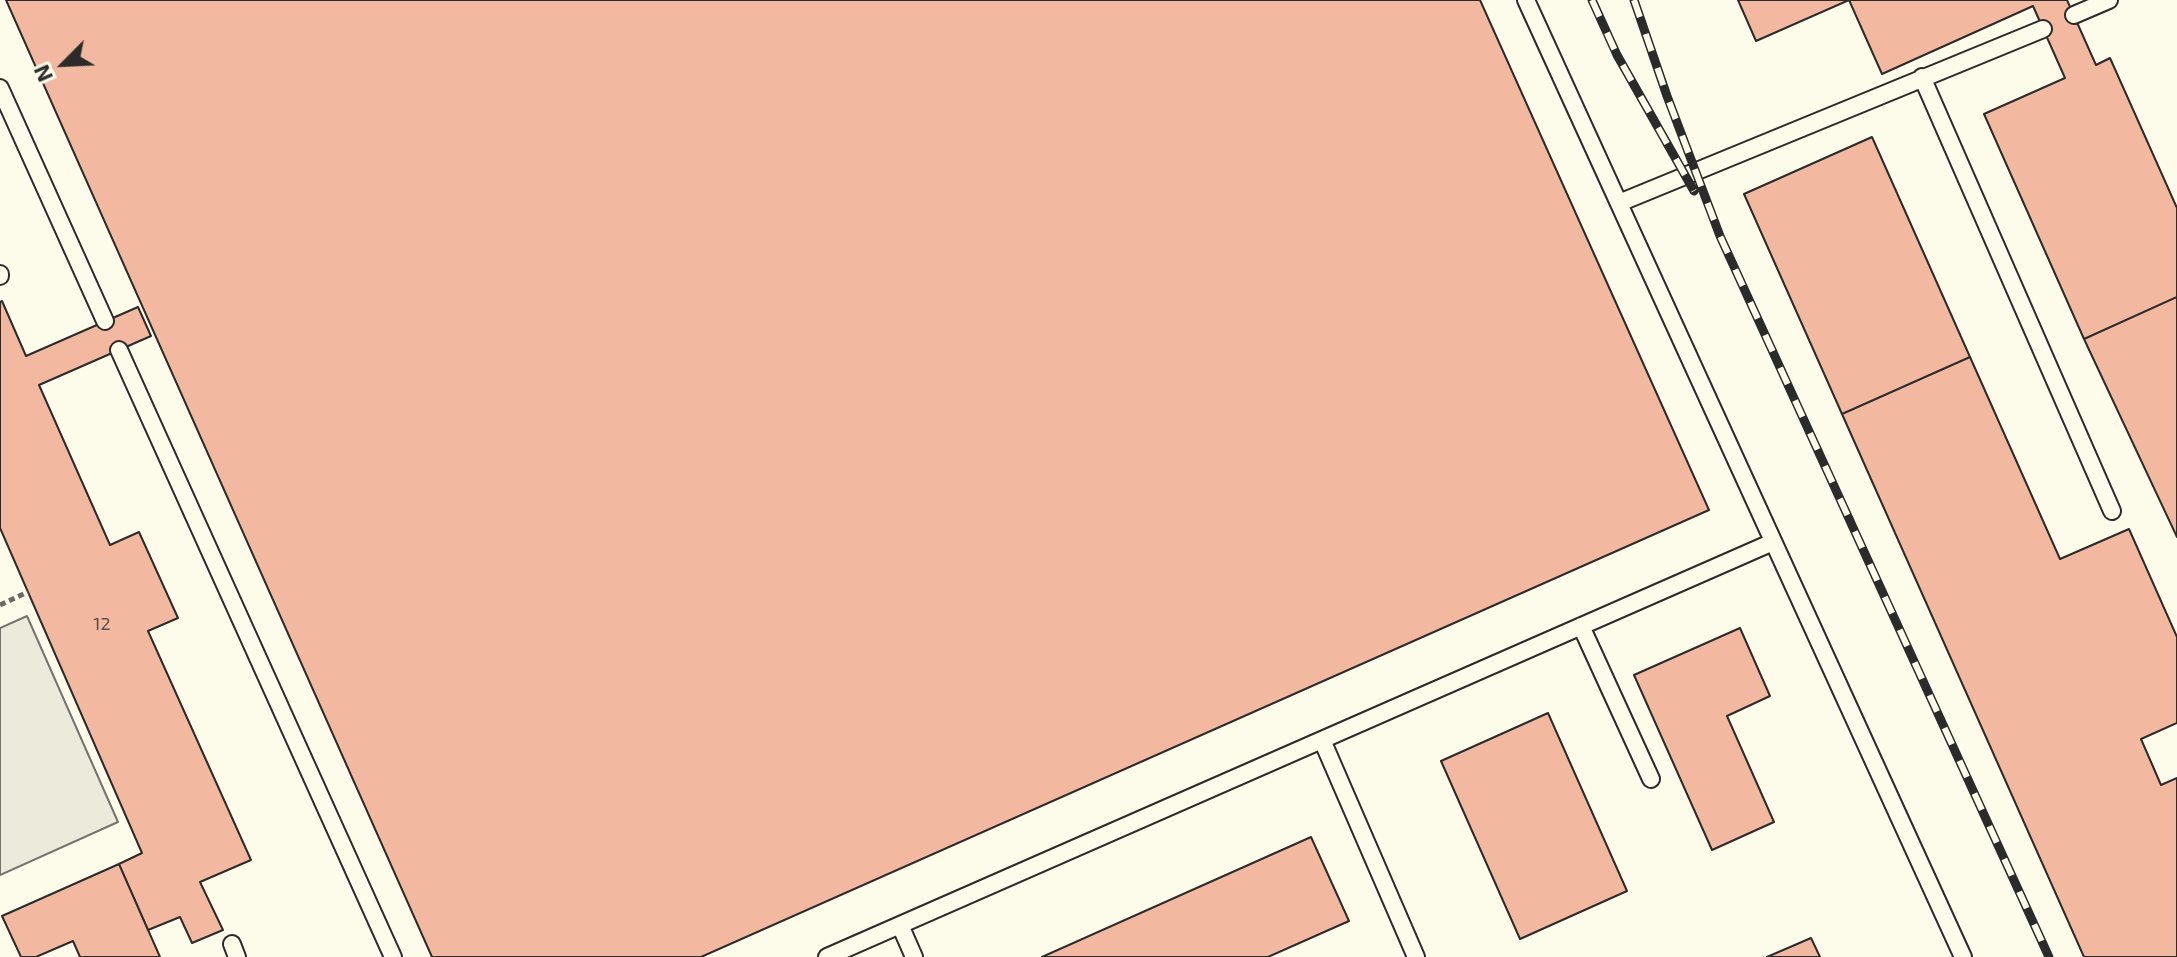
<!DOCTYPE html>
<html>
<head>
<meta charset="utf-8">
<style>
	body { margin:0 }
	#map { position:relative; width:2177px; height:957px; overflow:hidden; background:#fdfbea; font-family:"Exo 2",sans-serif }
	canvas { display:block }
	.north { position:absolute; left:24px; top:24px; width:80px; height:80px; -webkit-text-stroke:6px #fdfbea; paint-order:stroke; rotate:246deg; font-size:22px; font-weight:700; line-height:32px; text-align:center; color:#2b2b2b }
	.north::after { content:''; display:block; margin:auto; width:28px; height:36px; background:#2b2b2b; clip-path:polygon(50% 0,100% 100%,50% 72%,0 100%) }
</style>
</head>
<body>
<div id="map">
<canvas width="2177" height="957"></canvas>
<div class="north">N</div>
</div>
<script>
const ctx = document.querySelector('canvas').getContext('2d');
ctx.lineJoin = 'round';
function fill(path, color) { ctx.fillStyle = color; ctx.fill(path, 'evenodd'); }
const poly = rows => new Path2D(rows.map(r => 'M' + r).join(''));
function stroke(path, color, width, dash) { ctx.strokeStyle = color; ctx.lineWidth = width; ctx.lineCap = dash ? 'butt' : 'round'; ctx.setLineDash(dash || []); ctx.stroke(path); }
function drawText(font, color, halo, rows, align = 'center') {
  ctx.font = font + ' "Exo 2",sans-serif'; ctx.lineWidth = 6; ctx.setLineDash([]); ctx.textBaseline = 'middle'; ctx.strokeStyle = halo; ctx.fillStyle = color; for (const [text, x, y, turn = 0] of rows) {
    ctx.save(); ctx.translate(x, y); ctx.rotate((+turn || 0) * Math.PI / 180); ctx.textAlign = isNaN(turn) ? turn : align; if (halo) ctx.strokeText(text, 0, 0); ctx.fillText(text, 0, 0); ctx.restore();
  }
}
const parking = poly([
	[27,616,118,822,0,875,0,628,27,616]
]);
const building = poly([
	[6,0,1480,0,1709,510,701,957,432,957,6,0],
	[1738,0,1849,0,1756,41,1738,0],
	[1849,0,2067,0,2096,65,2110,58,2177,208,2177,297,2084,339,1984,114,2065,78,2033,6,1882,74,1849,0],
	[1872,137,1970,357,1842,414,1744,194,1872,137],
	[2177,297,2177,537,2084,339,2177,297],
	[2,301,26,356,138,307,151,336,39,385,110,545,139,532,178,618,148,631,251,860,200,882,223,930,192,943,180,917,148,930,119,864,142,853,0,528,0,302,2,301],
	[1970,357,2060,559,2129,529,2177,637,2177,723,2141,739,2161,785,2177,778,2177,957,2084,957,1842,414,1970,357],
	[1740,628,1770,696,1727,716,1774,822,1712,850,1634,675,1740,628],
	[1548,713,1627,891,1520,939,1441,761,1548,713],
	[1311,837,1349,921,1268,957,1042,957,1311,837],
	[119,864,160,957,80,957,73,941,36,957,21,957,2,916,119,864],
	[1811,938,1820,957,1767,957,1811,938]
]);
const path = poly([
	[0,605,28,592]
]);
const service = poly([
	[1526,0,1963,957],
	[2074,15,2109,0],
	[1922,77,2112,511],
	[0,88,105,321],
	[1619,203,2043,29],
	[0,274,0,276],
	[119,350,393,957],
	[1581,626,1651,779],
	[1322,740,1416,957],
	[900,925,914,957],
	[232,944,237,957],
	[827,957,1773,542]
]);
const rail = poly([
	[1592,0,1617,55,1694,191],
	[1634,0,1667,96,1720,236,2049,957]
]);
const numberNames = [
	["12",102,624]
];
fill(parking, '#eceadb');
stroke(parking, '#74746e', 2);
fill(building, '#f2b8a0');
stroke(building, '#2b2b2b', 2);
stroke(service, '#2b2b2b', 20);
stroke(path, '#6a6964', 5, [6, 4]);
stroke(service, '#fdfbea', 16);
stroke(rail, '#2b2b2b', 9);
stroke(rail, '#fdfbea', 6, [18]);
drawText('18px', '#5d4e48', null, numberNames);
</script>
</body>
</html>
